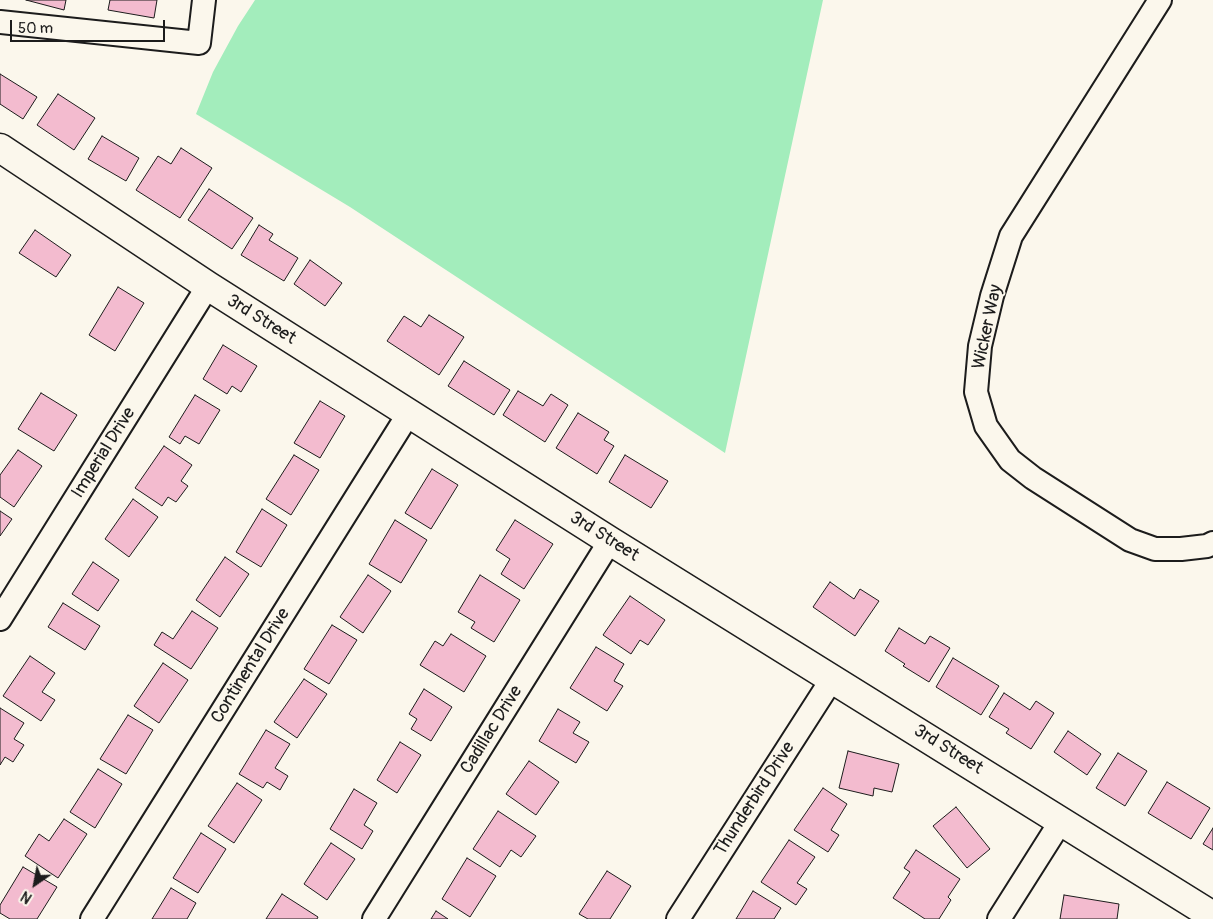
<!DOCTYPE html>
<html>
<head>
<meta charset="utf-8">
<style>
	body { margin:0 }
	#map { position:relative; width:1213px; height:919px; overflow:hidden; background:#fbf7ec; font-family:Pangolin,sans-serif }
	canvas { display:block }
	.north { position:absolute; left:10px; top:859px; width:50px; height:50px; -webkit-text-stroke:4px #fbf7ec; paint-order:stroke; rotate:213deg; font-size:14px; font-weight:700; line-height:20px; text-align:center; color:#1c1c1c }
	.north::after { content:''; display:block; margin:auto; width:18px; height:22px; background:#1c1c1c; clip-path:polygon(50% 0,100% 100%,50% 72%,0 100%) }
	.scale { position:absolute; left:10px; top:20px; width:155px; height:22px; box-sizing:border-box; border:2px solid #1c1c1c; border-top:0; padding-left:6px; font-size:15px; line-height:18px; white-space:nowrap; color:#1c1c1c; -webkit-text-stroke:4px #fbf7ec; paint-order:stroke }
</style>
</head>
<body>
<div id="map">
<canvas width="1213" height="919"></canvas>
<div class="north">N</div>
<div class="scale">50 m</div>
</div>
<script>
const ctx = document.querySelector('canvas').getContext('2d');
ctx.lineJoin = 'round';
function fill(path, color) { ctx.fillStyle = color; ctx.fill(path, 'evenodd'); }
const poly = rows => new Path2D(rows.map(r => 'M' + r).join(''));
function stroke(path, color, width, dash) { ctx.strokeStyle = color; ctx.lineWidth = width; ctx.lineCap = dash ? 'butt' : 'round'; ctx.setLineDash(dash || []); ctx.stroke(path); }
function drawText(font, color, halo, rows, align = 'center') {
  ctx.font = font + ' Pangolin,sans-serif'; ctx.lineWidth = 4; ctx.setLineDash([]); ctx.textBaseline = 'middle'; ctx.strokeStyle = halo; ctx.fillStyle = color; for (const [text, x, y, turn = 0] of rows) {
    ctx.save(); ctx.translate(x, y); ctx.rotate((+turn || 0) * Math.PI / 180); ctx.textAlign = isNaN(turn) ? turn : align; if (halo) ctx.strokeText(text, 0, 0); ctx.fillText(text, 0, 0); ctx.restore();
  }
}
const green = poly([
	[255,0,823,0,725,453,350,207,196,114,213,72,238,26]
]);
const building = poly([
	[26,0,66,0,64,10,26,0],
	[110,0,157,0,154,18,108,10,110,0],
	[0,74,37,97,23,119,0,104,0,74],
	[58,94,95,118,74,150,37,125,58,94],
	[102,136,139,158,126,181,88,159,102,136],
	[181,148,212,168,180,218,136,190,158,156,171,164,181,148],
	[209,189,253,218,232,249,188,220,209,189],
	[259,225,273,234,269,240,298,258,284,281,241,255,259,225],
	[35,230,71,255,56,277,19,253,35,230],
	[310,260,342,283,325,306,294,284,310,260],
	[118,287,144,303,115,351,89,335,118,287],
	[429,315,464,337,439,375,387,341,404,316,421,327,429,315],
	[223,345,257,366,241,392,232,386,227,394,203,379,223,345],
	[464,361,510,390,494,415,448,386,464,361],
	[518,391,543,406,551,394,568,405,545,442,503,415,518,391],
	[41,393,77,415,54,451,18,429,41,393],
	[195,395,220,410,199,444,185,436,180,444,169,437,195,395],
	[320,401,345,416,320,458,294,443,320,401],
	[578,413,609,432,604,440,614,446,597,474,556,448,578,413],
	[164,446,192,465,181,481,188,486,176,502,168,497,162,506,135,488,164,446],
	[18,450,42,466,14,507,0,497,0,475,18,450],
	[294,455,319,470,291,515,266,499,294,455],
	[625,455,668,481,651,508,609,482,625,455],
	[432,469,458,485,431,529,405,513,432,469],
	[133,499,158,517,129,557,105,539,133,499],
	[262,509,287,525,261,567,236,552,262,509],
	[0,511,12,519,0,536,0,511],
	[395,520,427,540,401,583,369,564,395,520],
	[515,520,553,544,524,589,501,574,510,559,496,550,515,520],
	[225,557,249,574,220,617,196,600,225,557],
	[93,562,119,580,98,611,72,594,93,562],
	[368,575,391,591,363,633,340,617,368,575],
	[480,575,520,600,494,642,471,628,475,622,458,612,480,575],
	[830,582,854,599,860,589,879,601,855,636,813,607,830,582],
	[630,596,665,620,648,645,640,640,631,654,603,635,630,596],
	[63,603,100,626,85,650,48,627,63,603],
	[192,611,218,628,191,669,154,645,162,632,173,639,192,611],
	[332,625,357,640,329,684,304,669,332,625],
	[899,628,925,644,930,636,950,648,929,682,903,666,905,664,885,651,899,628],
	[451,634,486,656,464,692,420,665,435,641,443,646,451,634],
	[596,647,624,664,614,681,623,686,607,711,570,688,596,647],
	[30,656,55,673,42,692,55,700,41,721,3,696,30,656],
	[953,658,999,686,981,715,936,687,953,658],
	[163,663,188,680,159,723,134,706,163,663],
	[304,679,327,694,297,738,274,722,304,679],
	[424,689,452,707,431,741,411,729,417,719,409,714,424,689],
	[1004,693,1030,710,1036,701,1054,713,1031,749,1006,733,1009,729,989,717,1004,693],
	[0,708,24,723,14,739,24,745,13,762,5,757,0,765,0,708],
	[558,709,580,722,573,733,589,742,576,763,539,741,558,709],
	[128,715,153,730,126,774,100,759,128,715],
	[266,730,290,744,275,768,288,776,280,790,267,782,263,788,239,774,266,730],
	[1068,731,1101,754,1087,775,1054,752,1068,731],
	[400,742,421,755,397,793,377,780,400,742],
	[848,751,899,764,892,792,874,788,873,796,839,788,848,751],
	[1118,753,1147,771,1125,806,1096,788,1118,753],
	[529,761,559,782,536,815,506,794,529,761],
	[98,769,122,784,95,828,70,812,98,769],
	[1167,782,1210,808,1191,839,1148,813,1167,782],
	[237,783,262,800,234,843,208,826,237,783],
	[823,788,847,804,831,830,839,835,828,852,794,830,823,788],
	[354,789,377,803,364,825,373,831,362,849,330,829,354,789],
	[956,807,990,849,967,868,933,826,956,807],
	[498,811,536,836,521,857,511,850,500,867,473,849,498,811],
	[64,819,87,834,58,878,25,856,39,834,49,841,64,819],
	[1213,828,1213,850,1203,844,1213,828],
	[201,833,226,849,198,893,173,878,201,833],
	[789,840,815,857,797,883,807,889,796,905,761,882,789,840],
	[331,843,355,859,327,900,304,884,331,843],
	[916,850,960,879,948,897,951,900,939,919,925,919,893,898,910,872,904,868,916,850],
	[467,858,496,876,470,917,442,899,467,858],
	[23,867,57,887,37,919,10,919,0,913,0,905,23,867],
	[607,871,631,886,610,919,588,919,579,914,607,871],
	[171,888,196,903,187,919,152,919,171,888],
	[753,891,781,908,774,919,736,919,753,891],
	[282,894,318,917,317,919,266,919,282,894],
	[1064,895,1119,904,1117,919,1060,919,1064,895],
	[436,911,448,919,431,919,436,911]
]);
const minor = poly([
	[1160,0,1011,236,992,296,980,346,976,392,986,426,1010,460,1033,478,1130,540,1155,549,1181,549,1207,546,1213,543],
	[0,22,199,43,204,0],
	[0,619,208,286],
	[92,919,409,413],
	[374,919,610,541],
	[678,919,832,679],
	[999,919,1061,821]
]);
const tertiary = poly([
	[0,148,208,286,610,541,1213,916]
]);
const streetNames = [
	["3rd Street",261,320,32],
	["Wicker Way",988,327,-78],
	["Imperial Drive",104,453,-58],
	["3rd Street",604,537,32],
	["Continental Drive",251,666,-58],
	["Cadillac Drive",492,730,-58],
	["3rd Street",948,750,32],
	["Thunderbird Drive",755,799,-57]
];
fill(green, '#a3edbc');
fill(building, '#f3bbcf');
stroke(building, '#1c1c1c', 1);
stroke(minor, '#1c1c1c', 26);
stroke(tertiary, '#1c1c1c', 31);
stroke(minor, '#fbf7ec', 22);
stroke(tertiary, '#fbf7ec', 28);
drawText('18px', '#1c1c1c', '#fbf7ec', streetNames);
</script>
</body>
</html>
